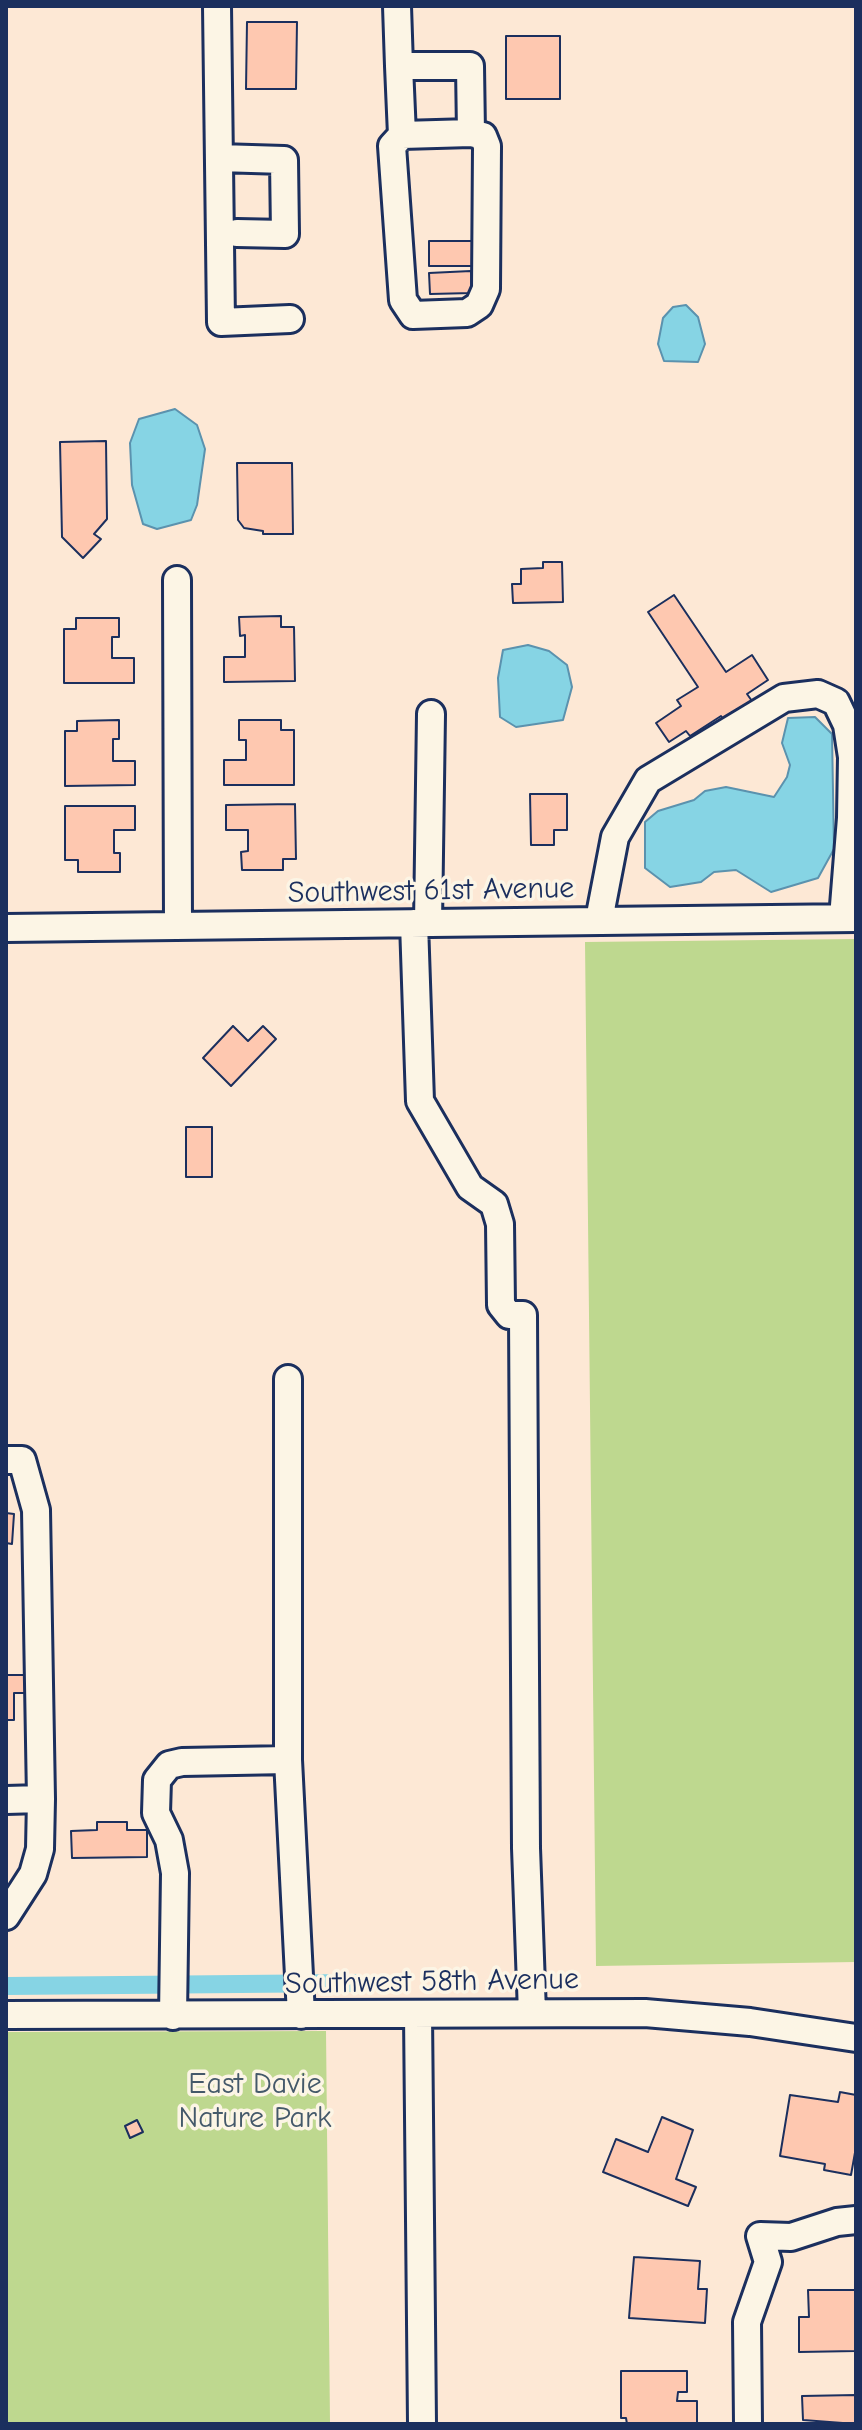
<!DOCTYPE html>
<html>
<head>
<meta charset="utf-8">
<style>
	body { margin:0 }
	#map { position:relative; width:862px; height:2430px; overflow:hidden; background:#fde8d5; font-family:"Comic Neue",sans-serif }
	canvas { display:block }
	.frame { position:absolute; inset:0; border:8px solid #1b2f5e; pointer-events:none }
</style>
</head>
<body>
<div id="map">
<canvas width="862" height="2430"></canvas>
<div class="frame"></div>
</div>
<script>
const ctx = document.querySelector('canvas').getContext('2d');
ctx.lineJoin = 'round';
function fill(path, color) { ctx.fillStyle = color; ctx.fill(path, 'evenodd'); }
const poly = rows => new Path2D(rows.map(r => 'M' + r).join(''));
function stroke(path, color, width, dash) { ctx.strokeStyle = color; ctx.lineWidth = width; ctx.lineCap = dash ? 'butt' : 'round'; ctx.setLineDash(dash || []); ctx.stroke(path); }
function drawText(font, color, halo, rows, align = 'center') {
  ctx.font = font + ' "Comic Neue",sans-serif'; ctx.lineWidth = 7; ctx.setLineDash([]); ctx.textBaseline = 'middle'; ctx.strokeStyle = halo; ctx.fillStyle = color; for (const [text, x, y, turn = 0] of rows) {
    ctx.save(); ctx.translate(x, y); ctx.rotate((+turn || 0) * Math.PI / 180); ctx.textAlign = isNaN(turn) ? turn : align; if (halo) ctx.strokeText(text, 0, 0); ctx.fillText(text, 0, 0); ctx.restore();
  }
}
const green = poly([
	[856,939,856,1962,596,1966,585,942],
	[326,2031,330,2424,6,2424,6,2032]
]);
const water = poly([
	[686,305,698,317,705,344,698,362,664,361,658,344,663,318,673,307,686,305],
	[175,409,197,425,205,449,197,505,191,520,157,529,143,524,132,485,130,443,139,419,175,409],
	[528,645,549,651,567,665,572,687,563,720,516,727,500,717,498,678,503,650,528,645],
	[815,717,832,734,834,849,818,878,771,892,736,870,714,872,701,882,670,887,645,868,645,822,658,811,694,800,705,791,726,787,774,797,787,777,790,765,782,743,788,718,815,717]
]);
const canal = poly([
	[6,1986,356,1983]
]);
const building = poly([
	[247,22,297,22,296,89,246,89,247,22],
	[506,36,560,36,560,99,506,99,506,36],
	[429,241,478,241,478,266,429,266,429,241],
	[471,271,472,293,430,294,429,273,471,271],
	[106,441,107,519,94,534,101,539,83,558,62,537,60,442,106,441],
	[237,463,292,463,293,534,263,534,263,531,244,528,238,520,237,463],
	[543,562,562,562,563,602,513,603,512,584,521,584,521,569,543,568,543,562],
	[674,595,726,672,752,655,768,680,747,694,752,701,724,720,721,716,690,736,686,731,669,742,656,723,681,706,677,700,698,687,648,612,674,595],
	[281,616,281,627,294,627,295,681,224,682,224,657,245,657,245,635,240,636,239,617,281,616],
	[76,618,119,618,119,637,112,637,112,658,134,658,134,683,64,683,64,629,76,629,76,618],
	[119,720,119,739,113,739,113,761,135,761,135,785,65,786,65,731,77,731,77,721,119,720],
	[239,720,281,720,281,730,294,730,294,785,224,785,224,760,246,760,246,740,239,740,239,720],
	[530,794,567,794,567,830,554,830,554,845,531,845,530,794],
	[295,804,296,859,283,859,283,870,242,870,241,852,248,851,248,830,226,830,226,805,295,804],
	[65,806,135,806,135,830,114,830,114,853,120,853,120,872,78,872,78,860,65,860,65,806],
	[233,1026,248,1041,263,1026,276,1039,231,1086,203,1058,233,1026],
	[186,1127,212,1127,212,1177,186,1177,186,1127],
	[6,1513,14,1514,12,1544,6,1543,6,1513],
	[6,1675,34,1675,34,1693,14,1693,14,1720,6,1720,6,1675],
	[97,1822,127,1822,127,1830,147,1830,147,1857,72,1858,71,1831,97,1830,97,1822],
	[840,2092,856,2095,856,2147,851,2175,824,2170,825,2164,780,2156,790,2095,838,2102,840,2092],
	[662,2117,693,2130,676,2179,696,2187,688,2206,603,2172,616,2139,648,2152,662,2117],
	[137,2120,143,2132,130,2138,125,2126,137,2120],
	[634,2257,700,2261,698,2289,707,2289,705,2323,629,2318,634,2257],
	[808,2290,856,2290,856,2351,799,2352,799,2317,809,2317,808,2290],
	[621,2371,687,2371,687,2392,678,2392,677,2401,697,2401,697,2424,627,2424,626,2418,621,2418,621,2371],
	[856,2395,856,2424,803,2420,802,2396,856,2395]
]);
const minor = poly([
	[217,6,221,322,290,319],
	[397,6,399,66,402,135,471,133,470,66,399,66],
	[402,135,392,146,403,300,413,315,467,313,479,305,486,289,487,146,483,136,471,133],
	[219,158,284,160,285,234,237,233],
	[177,580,178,926],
	[599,920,615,837,648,780,784,698,818,694,836,702,847,725,852,757,851,818,843,918],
	[414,923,420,1101,470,1187,494,1204,500,1224,501,1305,509,1315,523,1315,526,1848,532,2013],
	[428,923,431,714],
	[6,928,856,918],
	[288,1379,288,1760,301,2015],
	[6,1460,22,1460,36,1510,41,1799],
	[6,1800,41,1799,40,1849,33,1874,6,1916],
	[418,2014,422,2424],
	[6,2015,645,2013,750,2022,856,2038],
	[173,2016,175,1873,169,1840,156,1813,157,1780,169,1765,182,1762,288,1760],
	[748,2424,747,2322,768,2262,760,2236,791,2237,837,2222,856,2220]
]);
const streetNames = [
	["Southwest 61st Avenue",431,891,-1],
	["Southwest 58th Avenue",432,1982,-1]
];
const parkNames = [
	["East Davie",255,2085],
	["Nature Park",255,2119]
];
fill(green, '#bed88f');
fill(water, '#86d4e4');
stroke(water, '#5b92ae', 2);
stroke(canal, '#86d4e4', 18);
fill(building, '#fec8b0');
stroke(building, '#1b2f5e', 2);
stroke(minor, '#1b2f5e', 32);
stroke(minor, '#fcf5e5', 26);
drawText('30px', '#1b2f5e', '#fcf5e5', streetNames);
drawText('30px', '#44596a', '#fcf5e5', parkNames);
</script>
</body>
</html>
